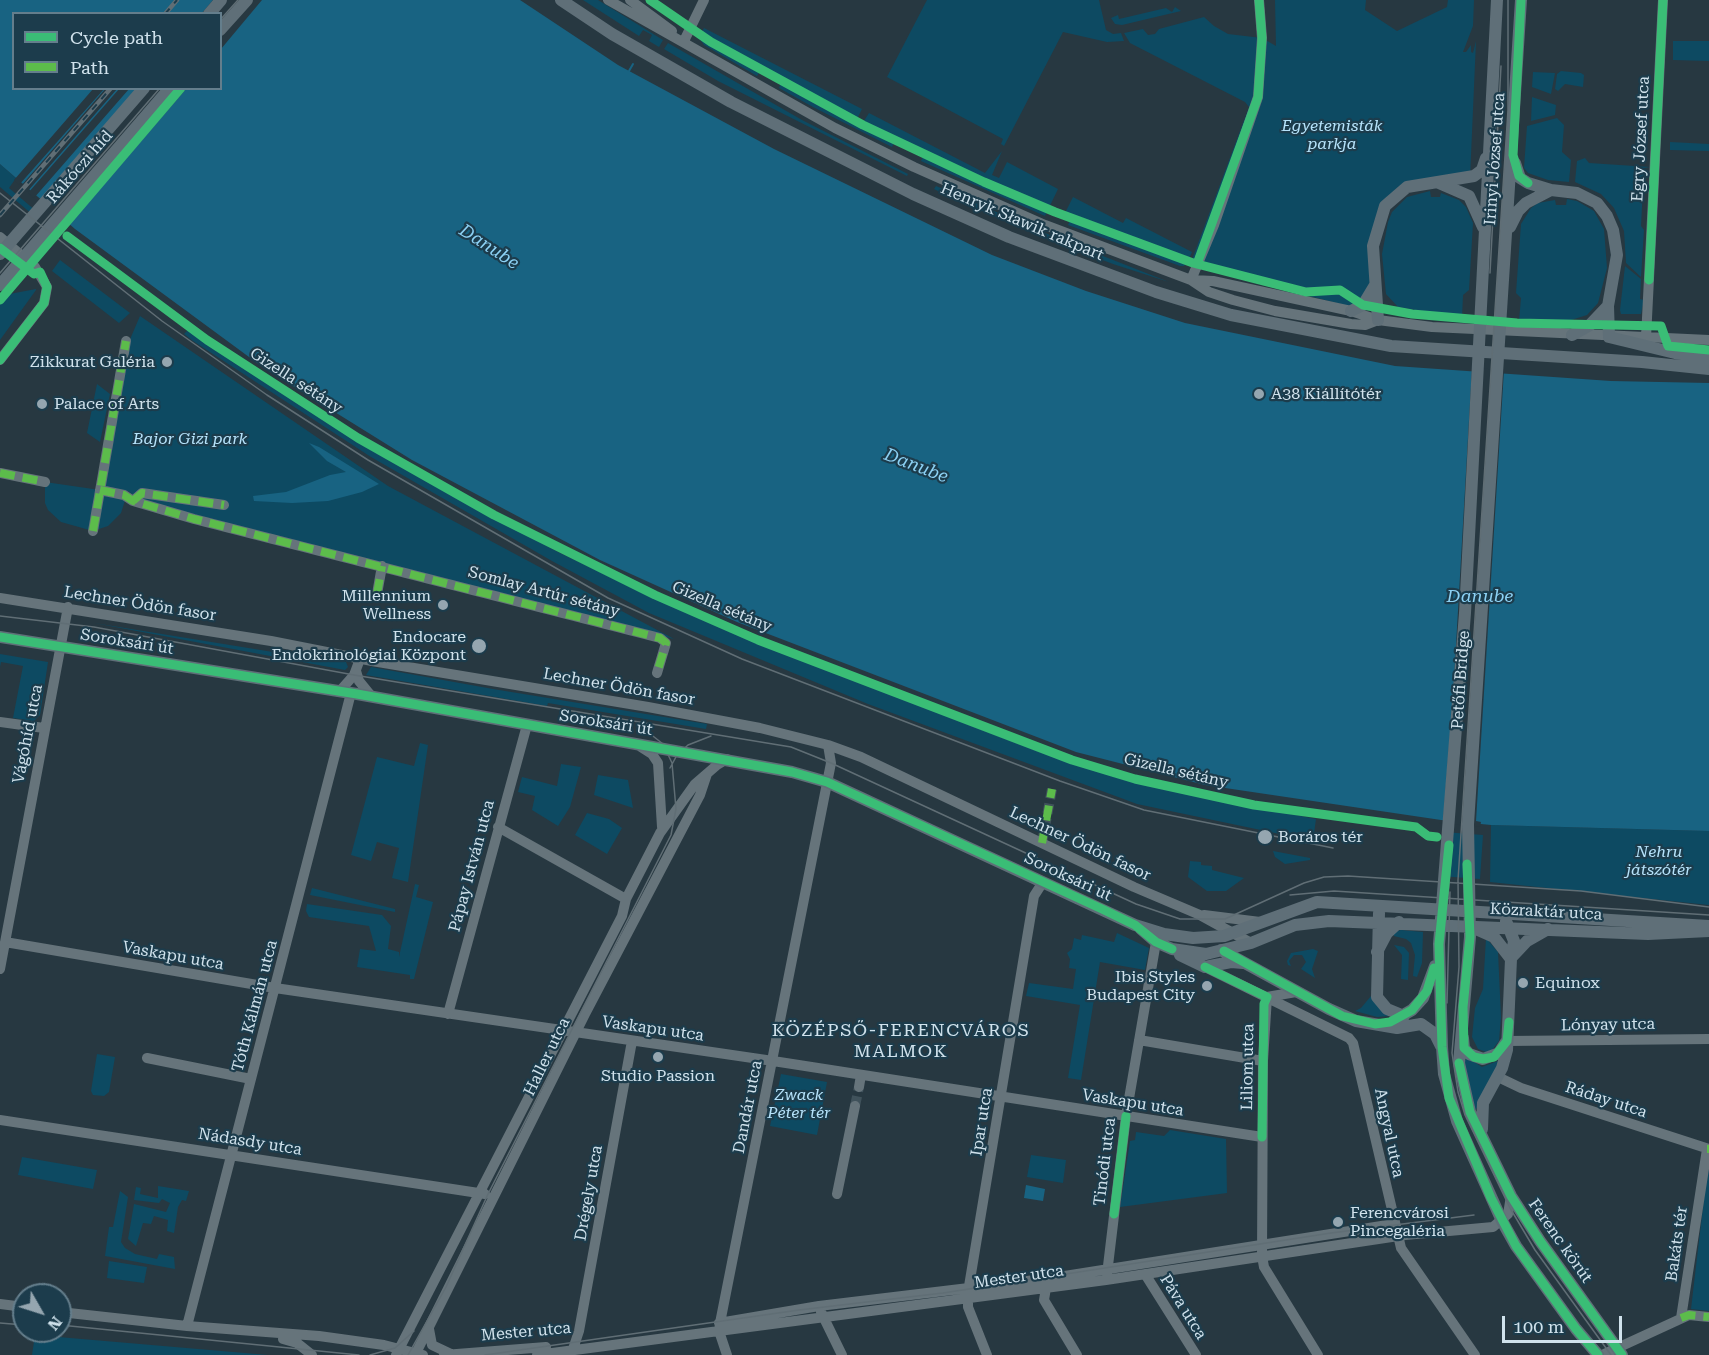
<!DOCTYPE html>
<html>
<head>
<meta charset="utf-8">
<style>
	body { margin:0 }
	#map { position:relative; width:1709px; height:1355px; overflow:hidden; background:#273841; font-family:"Roboto Serif",serif }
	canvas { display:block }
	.legend { position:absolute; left:12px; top:12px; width:210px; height:78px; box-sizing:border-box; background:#1c3c4c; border:2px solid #647e8c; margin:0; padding:8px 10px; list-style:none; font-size:18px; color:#d0e2ec }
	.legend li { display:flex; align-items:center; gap:12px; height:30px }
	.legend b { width:30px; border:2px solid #647e8c }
	.north { position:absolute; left:12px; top:1283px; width:60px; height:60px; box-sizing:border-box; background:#1c3c4c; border:2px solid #647e8c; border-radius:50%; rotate:129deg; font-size:16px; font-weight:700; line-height:24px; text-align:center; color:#d0e2ec }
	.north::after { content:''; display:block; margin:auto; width:21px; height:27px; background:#95a6b0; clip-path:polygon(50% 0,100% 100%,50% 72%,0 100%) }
	.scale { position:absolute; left:1502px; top:1316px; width:120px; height:27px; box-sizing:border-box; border:3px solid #d0e2ec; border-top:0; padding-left:8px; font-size:18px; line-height:21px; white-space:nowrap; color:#d0e2ec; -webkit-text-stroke:4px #1c3c4c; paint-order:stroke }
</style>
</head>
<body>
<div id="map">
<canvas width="1709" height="1355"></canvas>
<ul class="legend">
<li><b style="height:8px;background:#3abd76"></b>Cycle path</li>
<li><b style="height:8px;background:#5cbc4b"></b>Path</li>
</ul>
<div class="north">N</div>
<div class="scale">100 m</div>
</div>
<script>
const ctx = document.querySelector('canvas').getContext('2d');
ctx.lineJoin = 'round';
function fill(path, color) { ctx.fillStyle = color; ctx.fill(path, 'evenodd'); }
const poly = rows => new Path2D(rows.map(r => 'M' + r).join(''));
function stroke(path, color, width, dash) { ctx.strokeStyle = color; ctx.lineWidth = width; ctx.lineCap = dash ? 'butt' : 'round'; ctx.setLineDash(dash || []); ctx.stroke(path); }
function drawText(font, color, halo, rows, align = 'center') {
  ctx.font = font + ' "Roboto Serif",serif'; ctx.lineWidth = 4.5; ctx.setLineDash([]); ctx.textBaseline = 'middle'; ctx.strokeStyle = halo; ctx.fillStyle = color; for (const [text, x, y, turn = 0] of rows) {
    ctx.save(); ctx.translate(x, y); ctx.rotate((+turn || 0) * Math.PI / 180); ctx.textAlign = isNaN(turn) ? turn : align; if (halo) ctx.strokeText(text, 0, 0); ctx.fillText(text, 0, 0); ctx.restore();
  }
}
const green = poly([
	[583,0,598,0,663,40,659,47,649,41,652,35,643,30,639,36],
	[927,0,1099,0,1106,30,1113,34,1121,33,1124,41,1107,42,1063,32,1004,146,1001,144,1003,139,887,77],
	[1275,0,1366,0,1365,10,1397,31,1447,7,1448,0,1474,0,1473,26,1463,52,1466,52,1471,45,1471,52,1473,53,1476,41,1470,178,1415,185,1381,214,1375,284,1354,305,1344,305,1190,265,1249,107,1245,102,1130,43,1124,33,1143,29,1148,35,1155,34,1159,29,1204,17,1214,26,1228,34,1262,38,1276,46],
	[1175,7,1181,11,1122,25,1115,24,1111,18,1118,15,1119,19,1166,8,1172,12],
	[704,28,862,109,856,121,862,124,869,113,985,173,1002,151,992,175,999,178,1007,162,1058,189,1045,216,921,161,924,154,936,160,938,157,903,140,896,139,892,147,813,107,779,88,782,81,761,70,757,76,704,45,696,34,700,35],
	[1673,41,1709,41,1709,61,1673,60],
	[668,43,802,120,908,174,907,176,718,81,664,49],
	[1561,71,1581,73,1584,75,1583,87,1565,84,1558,91,1555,89,1557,74],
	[1533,72,1555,73,1551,94,1532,87],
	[1532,97,1556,105,1555,115,1531,121],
	[1557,118,1564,125,1562,152,1571,160,1569,182,1548,180,1528,173,1524,168,1527,126],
	[1670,142,1709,144,1709,151,1670,150],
	[1585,158,1589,163,1650,167,1644,168,1641,226,1644,230,1641,277,1626,263,1624,231,1614,208,1601,194,1575,182,1577,161],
	[0,164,16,178,9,188,36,211,33,215,0,187],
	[936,186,1052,236,1169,282,1113,264,1038,235,946,195,934,189],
	[1430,191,1431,197,1440,197,1441,193,1459,200,1466,207,1473,223,1469,290,1463,295,1462,318,1398,307,1386,294,1382,254,1388,222,1392,212,1407,197],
	[1073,197,1123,223,1126,218,1192,252,1189,259,1184,266,1180,266,1068,225,1072,216,1065,213],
	[1567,199,1577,201,1594,211,1604,229,1607,268,1598,303,1587,315,1568,321,1519,321,1521,298,1516,293,1521,224,1531,208,1538,203,1555,200,1556,205,1566,205],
	[60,260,130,313,119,323,52,271],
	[1625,266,1641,279,1640,299,1644,300,1641,314,1621,314,1620,310],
	[36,289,36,290,0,340,0,304,4,295],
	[140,316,388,486,674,639,142,502,128,491,121,513,108,526,93,531,61,522,48,510,45,503,45,482,100,490,128,344],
	[188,330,330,424,415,474,558,552,657,599,788,655,1040,752,1142,784,1316,819,1313,841,1137,804,868,704,649,613,552,561,371,457,193,341,184,334],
	[97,384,110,394,100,442,87,433],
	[94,623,310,658,311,655,346,662,348,667,345,670],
	[0,654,48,662,40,715,34,721,13,718,23,666,1,662,0,667],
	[371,667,493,689,707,724,706,729,548,703,547,706,366,675],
	[420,743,428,745,408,882,392,878,399,848,377,842,371,861,351,855,377,757,414,766],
	[561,764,581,767,570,807,558,826,532,810,535,796,518,792,522,777,557,786],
	[598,775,628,780,633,808,594,795],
	[587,813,609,819,622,828,607,854,575,835],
	[1491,825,1709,831,1709,905,1490,882],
	[1444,832,1483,835,1480,879,1440,876],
	[1273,851,1310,858,1310,860,1285,864,1275,857],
	[1190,861,1201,862,1201,865,1212,866,1212,870,1244,878,1226,891,1207,891,1188,877],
	[415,884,419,885,416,897,433,902,414,979,410,979,410,975,357,967,360,949,376,951,369,926,309,917,306,911,307,904,382,915,391,926,388,949,399,952,399,957],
	[312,888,395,909,395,912,310,895],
	[1401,930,1423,932,1422,963,1417,977,1413,976,1415,955,1411,943,1406,939,1394,936,1394,932],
	[1117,933,1149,948,1145,970,1100,962,1081,1080,1068,1078,1080,1005,1026,996,1029,983,1073,989,1076,969,1069,968,1070,959,1067,953,1072,949,1074,938,1081,940,1082,935,1114,942],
	[1486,938,1498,952,1501,1017,1499,1041,1492,1050,1486,1052,1478,1049,1472,1037,1475,1008,1483,989],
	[1394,945,1404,947,1409,953,1408,980,1401,979,1402,955],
	[1313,949,1318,951,1312,969,1315,978,1301,969,1306,962,1302,955,1294,955,1289,961,1291,966,1288,965,1287,961,1291,953],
	[1371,996,1373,996,1389,1016,1377,1017,1355,1011,1361,1008],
	[97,1054,115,1057,109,1092,104,1096,93,1095,91,1091],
	[1468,1058,1482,1067,1503,1059,1475,1111,1462,1062],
	[781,1074,827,1082,817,1135,770,1126],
	[1170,1130,1226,1139,1227,1193,1120,1207,1130,1141,1135,1140,1136,1132,1164,1136],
	[1031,1155,1066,1160,1063,1183,1027,1177],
	[1709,1156,1709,1311,1691,1309],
	[22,1157,97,1170,93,1189,18,1175],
	[158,1186,189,1191,186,1201,182,1200,178,1207,174,1233,167,1231,168,1220,154,1216,151,1224,143,1223,136,1246,128,1239,134,1204,166,1212,170,1203,162,1199,159,1203,134,1200,136,1187,141,1188,140,1194,158,1198],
	[120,1191,128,1197,121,1242,125,1248,135,1254,157,1259,159,1254,174,1257,175,1269,105,1256,109,1227,113,1227],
	[109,1261,147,1267,144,1283,107,1278],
	[35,1335,268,1355,32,1355]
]);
const water = poly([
	[0,0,520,0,618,65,774,149,992,255,1086,291,1185,323,1395,366,1611,381,1709,383,1709,831,1491,825,1441,820,1205,785,1076,752,737,622,600,560,412,460,264,368,75,229,0,164],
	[14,14,220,14,220,88,14,88],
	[309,443,319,447,379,484,362,492,328,501,292,503,254,501,253,496,286,492,330,475,346,472,327,461],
	[1026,1185,1045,1189,1043,1201,1024,1198]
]);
const pier = poly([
	[213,0,262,0,221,49,220,14,202,13],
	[106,88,117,89,27,192,21,186],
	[93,89,104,89,19,185,14,180],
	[119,89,129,89,34,198,28,193],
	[137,89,186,89,67,227,39,202],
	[1472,368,1504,370,1476,821,1481,822,1480,827,1439,823,1443,822,1453,697]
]);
const stream = poly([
	[629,71,633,64]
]);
const minorTunnel = poly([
	[1042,843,1052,789],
	[855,1106,859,1087]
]);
const minor = poly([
	[608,0,835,128,914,167,1045,225,1191,280,1209,292,1233,300,1275,311,1351,324,1365,325,1378,320],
	[630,0,672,31],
	[684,41,704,0],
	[0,237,35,267,47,287,44,303,0,360],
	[1191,280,1214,225,1258,97,1262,38,1259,0],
	[1193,280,1213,281,1351,311,1378,320,1432,327,1709,340],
	[1646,338,1663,0],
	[0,473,45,482],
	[100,490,124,495,133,501,194,519,660,638,666,643,657,673],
	[133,501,142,493,224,505],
	[93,531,126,341],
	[377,594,382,566],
	[0,598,271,641,372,661,648,707,760,728,828,745,861,757,1134,887,1200,915,1251,943],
	[356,671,359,681,372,697],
	[339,692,354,675,360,659],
	[0,722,44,728],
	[641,747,652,754,658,763,662,827],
	[498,827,626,899],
	[1204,915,1260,922],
	[5,942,275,988,773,1061,1262,1137],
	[1205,967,1349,1038,1353,1043,1401,1248,1475,1355],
	[0,969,68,607],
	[1267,997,1263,1061,1262,1256,1264,1267,1318,1355],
	[1267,997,1296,992],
	[448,1014,527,725],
	[1139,1040,1263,1061],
	[1507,1041,1709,1039],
	[147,1058,251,1079],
	[1498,1077,1521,1088,1709,1149],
	[859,1087,861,1075],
	[0,1120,485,1194],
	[837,1194,855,1106],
	[1107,1274,1126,1116,1156,942],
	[1145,1274,1196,1355],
	[1046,1288,1044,1300,1077,1355],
	[0,1304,24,1307],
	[60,1312,187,1326,319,1336,384,1345,423,1355],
	[821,1312,842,1355],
	[1681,1318,1707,1149],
	[719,1323,819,1306,1052,1278,1394,1224],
	[187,1326,351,693],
	[429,1329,432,1345,451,1354],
	[283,1339,297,1343,312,1355],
	[396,1355,622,916,626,899,660,833,695,784,717,765,727,759],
	[415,1355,585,1014,700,795,707,774],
	[444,1355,546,1347],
	[537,1355,1106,1280,1405,1235,1493,1227,1508,1214,1511,1196],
	[571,1355,579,1331,632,1041],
	[727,1355,719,1331,720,1323,831,763,828,745],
	[987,1355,968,1307,968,1292,1034,896,1043,882],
	[1602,1355,1689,1315,1709,1317]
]);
const major = poly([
	[561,0,612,34,731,102,913,194,1009,237,1156,292,1231,315,1391,346,1642,362,1709,369],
	[1497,0,1465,613,1439,944,1442,1047,1444,1074,1457,1121,1502,1221,1516,1246,1576,1329,1598,1355],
	[1521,0,1468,824,1470,937,1459,1063,1470,1112,1511,1196,1540,1241,1622,1355],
	[209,14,221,0],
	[220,30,247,0],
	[1515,163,1520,178,1528,183,1551,190,1577,193,1597,203,1607,216,1613,230,1617,255,1608,306,1609,337,1675,353,1709,358],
	[1439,183,1469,196,1483,227],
	[1510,227,1518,211,1526,203,1551,190],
	[0,254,144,88],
	[0,285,170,88],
	[1351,311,1363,305,1375,285],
	[1378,320,1373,246,1385,206,1407,187,1474,176,1482,170,1486,158],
	[1572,335,1590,325,1608,306],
	[0,637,357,694,792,772,827,782,1135,925,1164,934,1193,938,1224,936,1317,902,1709,926],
	[1379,913,1377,997,1387,1009,1404,1016],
	[1141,929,1156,942,1172,949,1206,954,1251,943,1295,925,1329,921,1648,934,1709,931],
	[1476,929,1494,937,1511,959],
	[1221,950,1329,1009,1356,1021,1397,1028,1421,1024,1435,1034,1441,1046],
	[1377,952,1387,933,1399,922],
	[1180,955,1205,967,1231,962,1243,963],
	[1511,958,1527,941,1548,929],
	[1398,1018,1412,1010,1423,998,1435,966],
	[1463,1038,1464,1048,1469,1054,1483,1059,1499,1053,1506,1042],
	[1482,1129,1483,1103,1502,1068,1507,1050,1511,959,1514,941,1506,921]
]);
const tram = poly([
	[1508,0,1508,110,1458,880,1459,967,1452,1053,1458,1092,1465,1115,1510,1208,1535,1250,1611,1355],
	[220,20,238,0],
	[0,193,162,321,267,395,368,460,608,598,742,659,1060,781,1144,810,1333,848],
	[0,273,160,88],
	[1490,273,1501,66],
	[0,616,94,627,354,675,791,747,831,763,1136,904,1180,919,1225,919,1304,883,1324,877,1348,876,1581,891,1709,907],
	[670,768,677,755,688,745,711,736],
	[1290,895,1334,891,1709,915],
	[1447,1003,1450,892],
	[0,1323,24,1325],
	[60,1325,359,1355],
	[370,1355,395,1348,414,1331],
	[408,1355,446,1287,488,1194,671,835,676,809,672,763,663,744,639,725],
	[485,1355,799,1310,943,1293,1331,1233,1474,1215]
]);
const rail = poly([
	[165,14,177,0],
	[0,215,111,88]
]);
const quiet = poly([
	[0,473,45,482],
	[100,490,124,495,133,501,194,519,660,638,666,643,657,673],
	[133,501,142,493,224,505],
	[93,531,126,341],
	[377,594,382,566],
	[1042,843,1052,789],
	[1707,1149,1709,1149],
	[1681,1318,1689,1315,1709,1317]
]);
const cycleway = poly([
	[650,0,711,42,863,125,984,182,1055,212,1193,263,1306,292,1340,290,1363,305,1412,314,1517,323,1661,326,1668,346,1709,350],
	[1521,0,1513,155,1519,176,1528,183],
	[67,236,207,340,358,438,494,515,655,595,758,640,1072,760,1135,779,1254,805,1416,827,1428,836,1437,837],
	[0,248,34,274,40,272,47,287,44,303,0,360],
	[1197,264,1258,97,1262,38,1259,0],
	[1649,280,1663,0],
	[0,300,181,88],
	[0,637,357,694,792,772,827,782,1102,909,1135,925,1156,942,1172,949],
	[1449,845,1439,944,1442,1047,1449,1098,1491,1198,1516,1246,1576,1329,1598,1355],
	[1467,864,1470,937,1463,1007,1464,1048,1474,1057,1483,1059,1494,1057,1507,1041,1509,1022],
	[1224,951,1342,1016,1375,1024,1390,1022,1412,1010,1427,991,1434,968],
	[1205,967,1267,997,1264,1004,1262,1137],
	[1459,1063,1470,1112,1511,1196,1540,1241,1622,1355],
	[1114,1214,1126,1116]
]);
const markers = [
	[167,362,6,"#95a6b0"],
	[1259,394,6,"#95a6b0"],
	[42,404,6,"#95a6b0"],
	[443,605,6,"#95a6b0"],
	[479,646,8,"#95a6b0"],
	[1265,837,8,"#95a6b0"],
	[1523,983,6,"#95a6b0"],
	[1207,986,6,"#95a6b0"],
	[658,1057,6,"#95a6b0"],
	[1338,1222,6,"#95a6b0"]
];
const parkNames = [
	["Egyetemisták",1332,126],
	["parkja",1332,144],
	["Bajor Gizi park",190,439],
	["Nehru",1659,852],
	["játszótér",1659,870],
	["Zwack",799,1095],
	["Péter tér",799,1113]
];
const streetNames = [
	["Egry József utca",1641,139,-87],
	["Irinyi József utca",1495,159,-86],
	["Rákóczi híd",80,167,-49],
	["Henryk Sławik rakpart",1022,222,23],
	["Gizella sétány",296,381,33],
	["Somlay Artúr sétány",544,592,15],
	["Lechner Ödön fasor",140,604,9],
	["Gizella sétány",722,607,23],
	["Soroksári út",127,642,9],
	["Petőfi Bridge",1461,680,-86],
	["Lechner Ödön fasor",619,687,10],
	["Soroksári út",606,723,9],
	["Vágóhíd utca",28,734,-79],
	["Gizella sétány",1176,771,13],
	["Lechner Ödön fasor",1080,844,25],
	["Pápay István utca",472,866,-75],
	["Soroksári út",1068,877,25],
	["Közraktár utca",1546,912,3],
	["Vaskapu utca",173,956,10],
	["Tóth Kálmán utca",255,1006,-75],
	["Lónyay utca",1608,1025,-1],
	["Vaskapu utca",653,1029,8],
	["Haller utca",547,1057,-64],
	["Liliom utca",1248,1067,-89],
	["Ráday utca",1606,1100,18],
	["Vaskapu utca",1133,1103,9],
	["Dandár utca",748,1107,-79],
	["Ipar utca",982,1122,-81],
	["Angyal utca",1389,1133,78],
	["Nádasdy utca",250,1142,9],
	["Tinódi utca",1105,1162,-83],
	["Drégely utca",589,1193,-80],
	["Ferenc körút",1560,1241,55],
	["Bakáts tér",1677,1244,-82],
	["Mester utca",1019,1277,-8],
	["Páva utca",1183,1307,58],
	["Mester utca",526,1332,-5]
];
const poiNames = [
	["Zikkurat Galéria",155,362,"right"],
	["A38 Kiállítótér",1271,394],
	["Palace of Arts",54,404],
	["Millennium",431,596,"right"],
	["Wellness",431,614,"right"],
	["Endocare",466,637,"right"],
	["Endokrinológiai Központ",466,655,"right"],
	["Boráros tér",1278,837],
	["Ibis Styles",1195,977,"right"],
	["Budapest City",1195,995,"right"],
	["Equinox",1535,983],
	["Studio Passion",658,1076,"center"],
	["Ferencvárosi",1350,1213],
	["Pincegaléria",1350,1231]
];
const waterNames = [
	["Danube",489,247,33],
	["Danube",916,466,21],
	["Danube",1480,597]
];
const neighbourhoodNames = [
	["KÖZÉPSŐ-FERENCVÁROS",901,1031],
	["MALMOK",901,1052]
];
fill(green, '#0d4a62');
fill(water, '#186382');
fill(pier, '#273841');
stroke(stream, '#186382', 2);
stroke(minorTunnel, '#40525b', 10, [10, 5]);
stroke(minor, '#66747b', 10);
stroke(major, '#5f6f78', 12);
stroke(tram, '#606e75', 1.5);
stroke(rail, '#606e75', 4.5);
stroke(rail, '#1c3c4c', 2, [7]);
stroke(quiet, '#5cbc4b', 8, [15, 8]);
stroke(cycleway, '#3abd76', 9);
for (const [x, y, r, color] of markers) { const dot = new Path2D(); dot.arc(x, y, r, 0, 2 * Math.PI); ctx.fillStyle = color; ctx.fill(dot); stroke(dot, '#1c3c4c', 2); }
drawText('italic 16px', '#b6e3fb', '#1c3c4c', parkNames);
drawText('16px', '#d0e2ec', '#1c3c4c', streetNames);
drawText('16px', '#d0e2ec', '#1c3c4c', poiNames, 'left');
drawText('italic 18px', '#8cd1f4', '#1c3c4c', waterNames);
ctx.letterSpacing = '1.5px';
drawText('18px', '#d0e2ec', '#1c3c4c', neighbourhoodNames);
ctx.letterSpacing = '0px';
</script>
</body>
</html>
